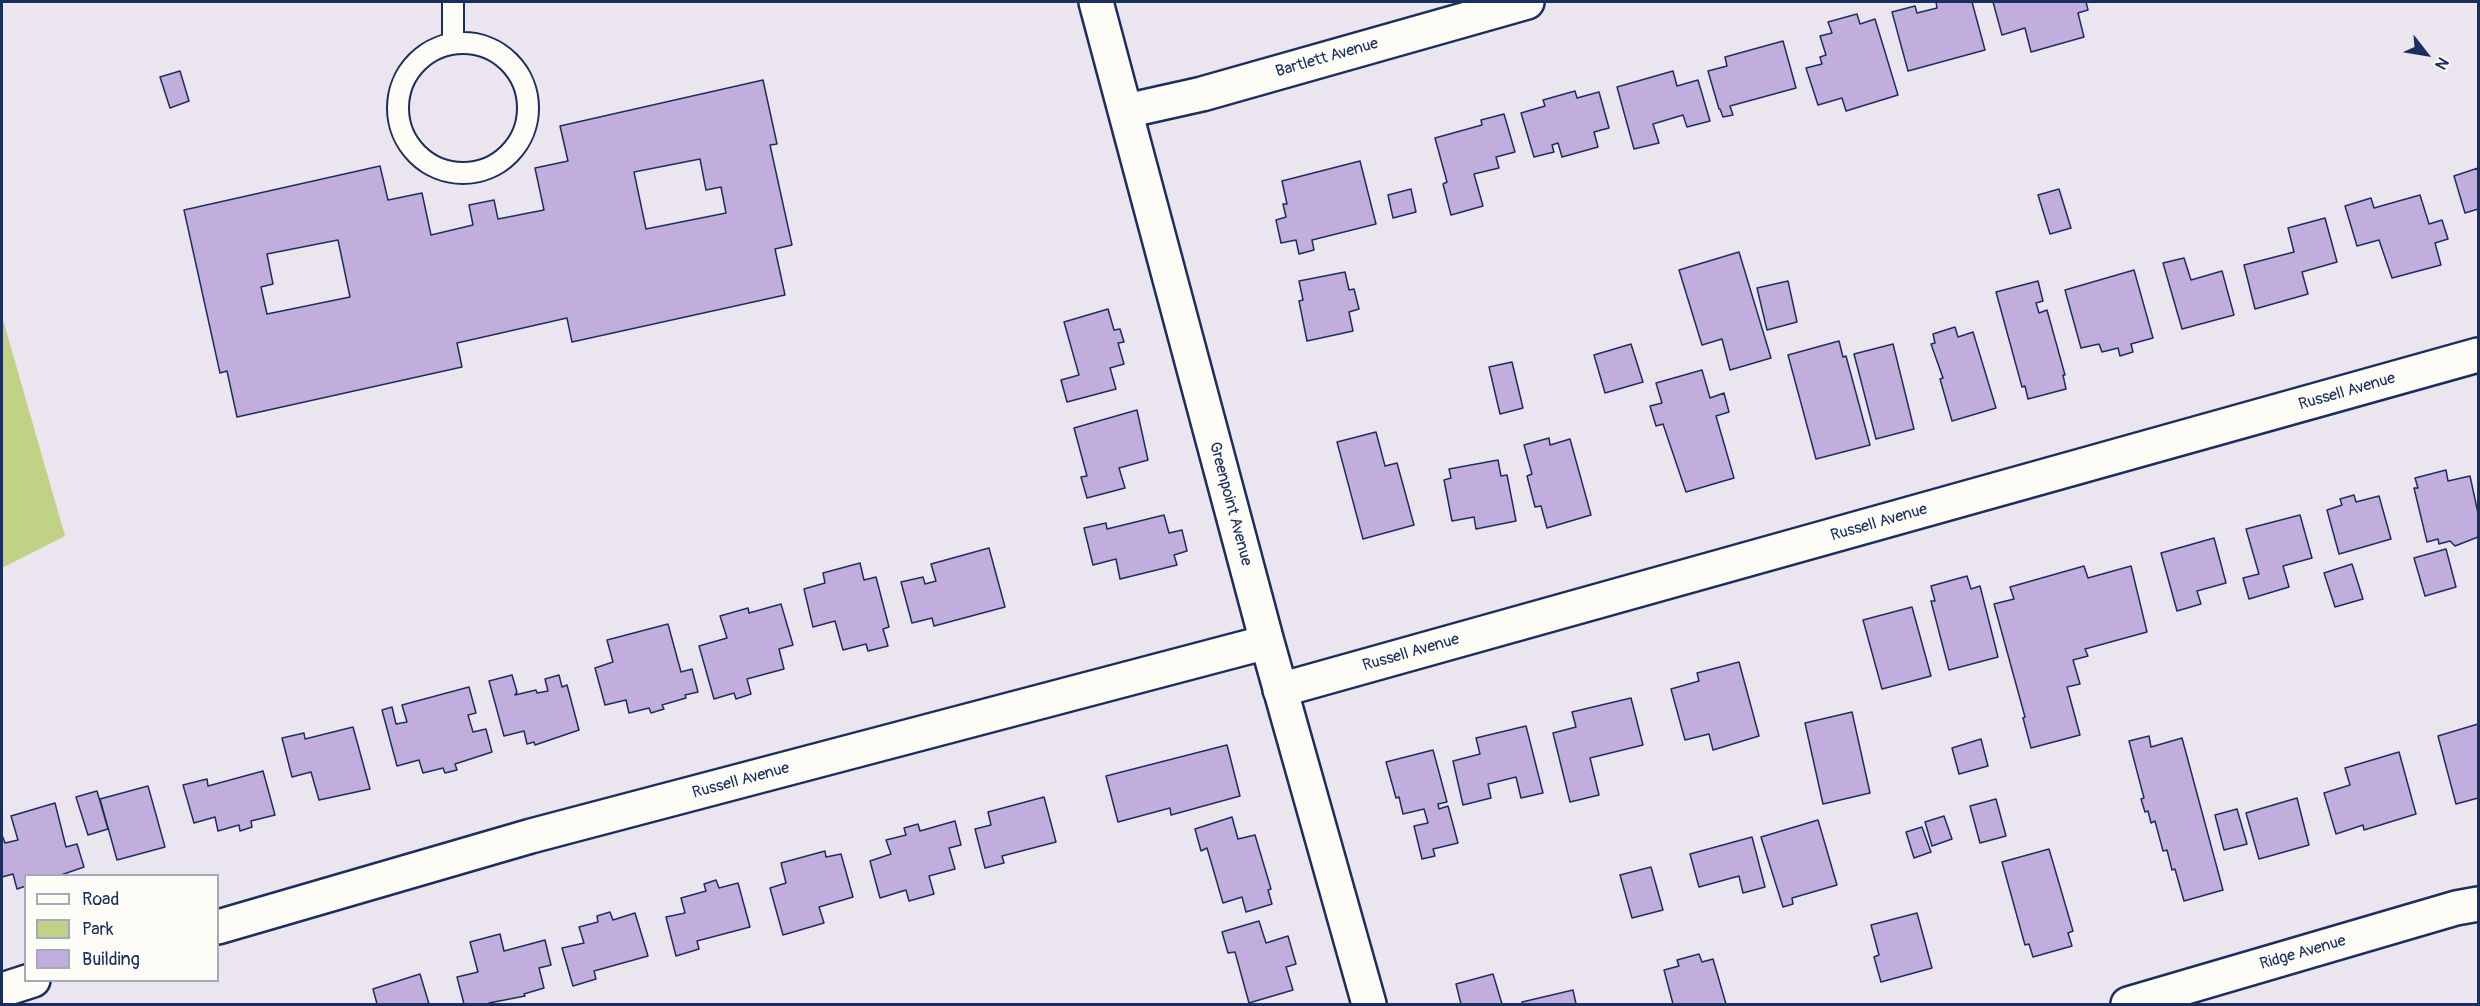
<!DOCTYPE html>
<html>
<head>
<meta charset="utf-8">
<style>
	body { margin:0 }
	#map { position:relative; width:2480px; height:1006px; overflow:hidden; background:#ebe5ef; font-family:Pangolin,sans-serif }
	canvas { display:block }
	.frame { position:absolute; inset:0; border:3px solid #1b2f5e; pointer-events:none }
	.legend { position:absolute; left:24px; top:874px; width:195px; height:108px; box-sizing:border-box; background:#fdfcf7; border:2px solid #a3aaba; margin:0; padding:8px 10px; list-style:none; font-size:18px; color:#1b2f5e }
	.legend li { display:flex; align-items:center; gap:12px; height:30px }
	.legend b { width:30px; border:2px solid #a3aaba }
	.north { position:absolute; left:2396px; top:24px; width:60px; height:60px; -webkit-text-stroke:4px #fdfcf7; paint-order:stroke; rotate:121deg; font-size:16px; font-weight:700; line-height:24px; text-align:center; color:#1b2f5e }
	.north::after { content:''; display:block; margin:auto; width:21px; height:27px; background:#1b2f5e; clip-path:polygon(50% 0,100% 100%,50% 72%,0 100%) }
</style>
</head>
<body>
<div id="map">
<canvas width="2480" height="1006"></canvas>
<div class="frame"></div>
<ul class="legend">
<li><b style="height:8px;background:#fdfcf7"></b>Road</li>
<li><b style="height:16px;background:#c1d287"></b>Park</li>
<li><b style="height:16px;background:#c1aedd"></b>Building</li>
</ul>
<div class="north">N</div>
</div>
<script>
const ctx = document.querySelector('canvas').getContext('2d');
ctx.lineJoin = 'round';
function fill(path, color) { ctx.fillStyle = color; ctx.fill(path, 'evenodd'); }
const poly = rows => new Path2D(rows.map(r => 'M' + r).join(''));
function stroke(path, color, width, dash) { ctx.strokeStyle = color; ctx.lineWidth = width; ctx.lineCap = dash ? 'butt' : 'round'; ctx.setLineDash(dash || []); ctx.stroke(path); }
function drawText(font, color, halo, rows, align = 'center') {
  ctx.font = font + ' Pangolin,sans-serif'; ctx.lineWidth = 4.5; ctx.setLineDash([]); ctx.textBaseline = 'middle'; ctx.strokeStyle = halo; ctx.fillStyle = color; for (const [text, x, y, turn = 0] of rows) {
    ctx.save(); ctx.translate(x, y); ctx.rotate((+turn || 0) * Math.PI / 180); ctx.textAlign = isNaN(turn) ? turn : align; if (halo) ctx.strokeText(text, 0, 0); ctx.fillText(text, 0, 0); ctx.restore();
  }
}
const green = poly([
	[2,316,65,536,2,568]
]);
const building = poly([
	[1936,2,1972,2,1985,50,1908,71,1892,12,1915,6,1917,13,1937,8,1936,2],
	[1993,2,2086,2,2088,10,2078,13,2084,37,2031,52,2025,28,2002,35,1993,2],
	[1857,14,1860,24,1875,19,1898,95,1846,111,1842,98,1818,105,1806,68,1822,64,1820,57,1826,55,1820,36,1832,33,1828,22,1857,14],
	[1783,41,1796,88,1730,106,1733,115,1723,117,1720,109,1719,109,1708,71,1727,66,1725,57,1783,41],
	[180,71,189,101,170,108,160,77,180,71],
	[1673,71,1677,86,1698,80,1710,121,1687,127,1683,115,1653,124,1659,143,1634,149,1617,87,1673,71],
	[763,80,777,144,770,145,792,245,775,249,785,295,572,342,567,318,457,343,462,367,237,417,227,371,220,373,184,210,380,166,388,200,422,193,431,235,473,225,469,205,494,200,498,219,544,210,535,168,568,161,560,126,763,80],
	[700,159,706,190,721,187,726,213,646,229,634,172,700,159],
	[338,240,350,297,267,314,261,287,273,284,267,254,338,240],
	[1575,91,1577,98,1599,92,1609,128,1594,132,1598,147,1562,157,1558,143,1552,145,1554,152,1534,157,1521,113,1545,106,1543,100,1575,91],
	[1504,114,1515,152,1496,157,1499,168,1474,174,1483,206,1451,215,1443,184,1447,182,1435,138,1482,125,1481,120,1504,114],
	[1360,161,1376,224,1312,240,1314,250,1299,254,1296,240,1281,243,1276,220,1286,217,1283,204,1287,204,1282,181,1360,161],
	[2478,168,2478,209,2465,213,2454,176,2478,168],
	[1411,189,1416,212,1393,218,1388,195,1411,189],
	[2059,189,2071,228,2050,234,2038,195,2059,189],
	[2420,195,2429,224,2442,220,2448,239,2435,243,2441,265,2392,278,2379,240,2357,246,2345,206,2371,198,2374,208,2420,195],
	[2325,218,2337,262,2302,272,2308,294,2255,309,2244,265,2294,252,2288,228,2325,218],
	[1739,252,1771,358,1730,370,1722,339,1702,345,1679,270,1739,252],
	[2184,258,2191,280,2222,271,2234,315,2182,329,2163,263,2184,258],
	[2134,270,2153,338,2131,344,2133,352,2120,356,2118,348,2102,352,2099,344,2081,348,2065,290,2134,270],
	[1345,272,1349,290,1354,289,1359,309,1349,312,1353,331,1307,341,1299,301,1303,300,1299,281,1345,272],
	[1788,281,1797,322,1767,330,1757,288,1788,281],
	[2038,281,2043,301,2036,303,2039,313,2047,310,2065,375,2063,375,2066,389,2028,399,2025,386,2022,387,1996,292,2038,281],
	[1108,309,1114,330,1120,329,1124,342,1118,343,1124,364,1110,368,1116,389,1067,402,1061,380,1079,375,1064,322,1108,309],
	[1955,327,1958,337,1973,332,1996,408,1952,421,1940,379,1943,378,1931,344,1935,343,1933,334,1955,327],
	[1839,341,1843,357,1846,356,1870,445,1816,459,1788,355,1839,341],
	[1631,344,1643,382,1605,393,1594,355,1631,344],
	[1893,344,1914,429,1876,439,1854,354,1893,344],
	[1512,362,1523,408,1500,414,1489,367,1512,362],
	[1702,370,1710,398,1724,393,1729,412,1716,416,1734,478,1686,492,1663,424,1656,426,1650,406,1662,403,1656,383,1702,370],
	[1137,410,1148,460,1119,468,1125,488,1087,498,1081,477,1087,476,1074,428,1137,410],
	[1376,432,1385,466,1397,463,1414,525,1363,539,1337,442,1376,432],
	[1549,438,1550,445,1570,439,1591,515,1547,528,1541,506,1535,507,1527,476,1532,474,1524,445,1549,438],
	[1498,460,1501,476,1507,475,1516,521,1476,529,1474,517,1452,521,1444,480,1451,478,1449,469,1498,460],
	[2446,470,2448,481,2470,476,2478,513,2478,537,2455,546,2450,541,2439,544,2438,539,2427,542,2414,488,2418,488,2415,478,2446,470],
	[2354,495,2356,502,2379,496,2391,539,2339,554,2327,510,2342,505,2340,499,2354,495],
	[1164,515,1169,533,1182,530,1187,551,1174,555,1177,565,1120,579,1116,559,1093,565,1084,528,1106,523,1107,529,1164,515],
	[2300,515,2312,558,2283,566,2289,587,2249,599,2243,578,2259,574,2246,529,2300,515],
	[2214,538,2226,583,2197,591,2201,604,2177,611,2161,553,2214,538],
	[989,548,1005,607,934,626,932,618,912,623,901,582,923,577,925,584,936,581,931,564,989,548],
	[2446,549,2456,587,2425,596,2414,558,2446,549],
	[860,563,864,580,876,577,889,627,883,629,888,646,868,651,866,644,843,650,835,621,813,627,804,589,825,583,823,573,860,563],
	[2352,564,2363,599,2335,607,2324,573,2352,564],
	[2084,566,2088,578,2131,566,2147,632,2085,649,2088,656,2073,660,2080,684,2067,687,2080,735,2031,748,2023,718,2025,717,1994,604,2014,599,2010,587,2084,566],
	[1967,576,1971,589,1980,586,1998,657,1949,670,1931,601,1935,601,1931,586,1967,576],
	[781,604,793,645,779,649,784,669,747,679,751,694,736,699,734,693,714,699,699,646,727,638,720,616,748,608,749,613,781,604],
	[1912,607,1931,676,1882,689,1863,620,1912,607],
	[668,624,681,672,692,669,698,692,685,695,686,698,662,705,664,709,651,713,649,708,629,713,626,700,605,705,595,668,613,662,607,640,668,624],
	[1739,662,1759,736,1713,750,1709,734,1685,740,1671,689,1699,681,1697,673,1739,662],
	[512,675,517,692,515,695,536,690,537,693,548,691,545,679,559,675,562,687,567,685,579,730,535,745,534,742,527,744,524,731,504,736,489,681,512,675],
	[469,687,476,713,468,715,473,732,486,729,492,752,455,764,457,770,445,773,443,768,423,773,419,760,397,766,382,710,392,707,396,724,407,722,402,705,469,687],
	[1631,698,1643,745,1590,758,1599,795,1570,802,1553,733,1576,727,1572,712,1631,698],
	[1852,712,1870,793,1823,804,1805,723,1852,712],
	[2478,724,2478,798,2456,804,2438,736,2478,724],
	[1526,726,1543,793,1521,798,1516,777,1488,784,1491,798,1463,805,1453,761,1480,754,1476,738,1526,726],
	[353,727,370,789,319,800,311,772,292,777,282,738,304,733,305,739,353,727],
	[2149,736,2151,747,2182,738,2223,890,2184,901,2175,869,2172,870,2167,850,2163,851,2155,821,2151,823,2148,811,2145,812,2141,799,2144,798,2129,741,2149,736],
	[1981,739,1988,766,1959,774,1952,748,1981,739],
	[1227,745,1240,796,1171,815,1170,808,1118,822,1106,776,1227,745],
	[1433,750,1447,802,1438,804,1439,809,1448,806,1458,843,1433,849,1435,856,1422,859,1414,826,1428,823,1424,809,1403,814,1399,797,1396,798,1386,762,1433,750],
	[2399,752,2416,814,2364,830,2363,825,2336,834,2324,793,2350,785,2345,768,2399,752],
	[263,771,275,815,251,821,252,827,240,831,239,825,218,831,215,817,194,823,183,785,207,779,208,786,263,771],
	[148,786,165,847,117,860,100,799,148,786],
	[97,791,108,829,88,835,76,797,97,791],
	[1044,797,1056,842,1002,856,1004,863,985,868,975,829,991,825,988,812,1044,797],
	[2297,798,2309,845,2259,859,2246,813,2297,798],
	[1996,799,2006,836,1980,843,1970,806,1996,799],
	[55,803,66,847,77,844,84,867,58,876,26,876,26,886,17,889,13,874,2,877,2,835,5,843,18,840,11,816,55,803],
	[2237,809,2247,844,2224,850,2215,815,2237,809],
	[1944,816,1952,839,1932,846,1925,822,1944,816],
	[1232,817,1238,839,1255,835,1271,889,1268,890,1272,904,1246,912,1242,897,1223,903,1207,848,1201,851,1195,829,1232,817],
	[1818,820,1837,885,1792,898,1793,904,1783,907,1761,837,1818,820],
	[955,821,961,845,949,848,955,869,929,876,934,894,909,901,906,890,880,898,870,861,891,854,886,840,906,835,904,828,918,824,920,831,955,821],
	[1922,827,1931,852,1914,858,1906,832,1922,827],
	[1752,837,1765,887,1743,893,1739,876,1699,887,1690,854,1752,837],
	[2049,849,2073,931,2068,933,2072,946,2033,957,2029,944,2025,945,2002,862,2049,849],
	[825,851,826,857,841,854,853,897,819,907,824,923,783,935,770,888,786,883,781,863,825,851],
	[1651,867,1663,910,1632,918,1620,875,1651,867],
	[716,880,719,888,738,883,750,927,697,941,699,949,676,956,666,917,685,913,681,898,706,891,704,884,716,880],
	[610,912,613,920,635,913,648,956,594,971,596,979,573,986,562,948,584,943,579,927,598,922,597,916,610,912],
	[1917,913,1932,968,1881,982,1874,957,1879,955,1871,925,1917,913],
	[1259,921,1266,943,1288,936,1296,964,1286,967,1293,990,1249,1003,1235,952,1228,953,1222,932,1259,921],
	[500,934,504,951,545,940,551,965,539,968,544,988,524,994,525,996,489,1003,489,1004,464,1004,457,977,478,972,470,942,500,934],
	[1699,954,1702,962,1713,959,1726,1004,1673,1004,1664,970,1679,966,1677,960,1699,954],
	[420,974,429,1004,377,1004,373,989,420,974],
	[1493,974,1502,1004,1461,1004,1456,984,1493,974],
	[1573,990,1576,1004,1522,1004,1522,1002,1573,990]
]);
const service = poly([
	[453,2,453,43],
	'398 108a65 65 0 1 1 130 0a65 65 0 1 1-130 0Z'
]);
const minor = poly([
	[1096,2,1267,642,1369,1004],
	[1126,111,1202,94,1527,2],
	[1280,690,2478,355],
	[218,927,531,836,1267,642],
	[2,990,33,980],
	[2128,1004,2456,908,2478,904]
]);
const streetNames = [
	["Bartlett Avenue",1327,58,-16],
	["Russell Avenue",2347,392,-16],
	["Greenpoint Avenue",1230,504,75],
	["Russell Avenue",1879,523,-16],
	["Russell Avenue",1411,653,-16],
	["Russell Avenue",741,781,-15],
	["Ridge Avenue",2303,953,-16]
];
fill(green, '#c1d287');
fill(building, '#c1aedd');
stroke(building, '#1b2f5e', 1.5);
stroke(service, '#1b2f5e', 24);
stroke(minor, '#1b2f5e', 38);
stroke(service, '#fdfcf7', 20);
stroke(minor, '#fdfcf7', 33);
drawText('16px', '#1b2f5e', '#fdfcf7', streetNames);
</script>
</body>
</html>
